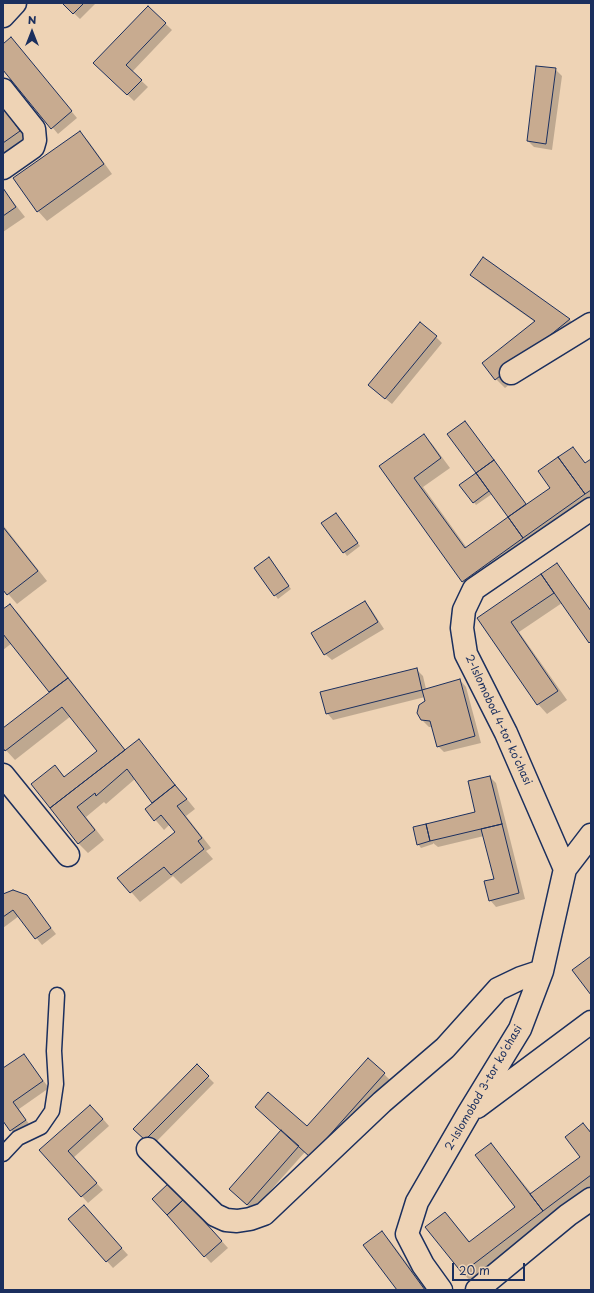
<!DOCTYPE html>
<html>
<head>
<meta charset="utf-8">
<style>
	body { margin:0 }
	#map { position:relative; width:594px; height:1293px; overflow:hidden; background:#eed3b5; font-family:"Playpen Sans",sans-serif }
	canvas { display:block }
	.frame { position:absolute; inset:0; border:4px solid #1b2f5e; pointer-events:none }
	.north { position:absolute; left:12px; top:12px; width:40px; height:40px; -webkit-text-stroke:3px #eed3b5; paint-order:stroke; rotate:0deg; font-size:11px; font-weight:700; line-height:16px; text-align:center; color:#1b2f5e }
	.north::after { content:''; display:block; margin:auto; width:14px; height:18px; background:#1b2f5e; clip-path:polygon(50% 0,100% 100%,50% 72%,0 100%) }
	.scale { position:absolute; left:452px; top:1263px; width:73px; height:18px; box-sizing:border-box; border:2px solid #1b2f5e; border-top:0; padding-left:5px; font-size:12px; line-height:14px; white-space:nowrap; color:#1b2f5e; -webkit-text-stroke:3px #eed3b5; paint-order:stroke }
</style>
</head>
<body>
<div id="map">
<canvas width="594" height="1293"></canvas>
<div class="frame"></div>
<div class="north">N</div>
<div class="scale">20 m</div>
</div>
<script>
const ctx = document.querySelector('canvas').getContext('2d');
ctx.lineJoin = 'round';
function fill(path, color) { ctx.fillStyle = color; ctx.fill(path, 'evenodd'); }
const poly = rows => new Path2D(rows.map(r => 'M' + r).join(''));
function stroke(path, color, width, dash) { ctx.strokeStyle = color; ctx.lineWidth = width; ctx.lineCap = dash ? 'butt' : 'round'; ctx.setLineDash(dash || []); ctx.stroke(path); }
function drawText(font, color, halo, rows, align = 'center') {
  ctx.font = font + ' "Playpen Sans",sans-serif'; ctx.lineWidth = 3; ctx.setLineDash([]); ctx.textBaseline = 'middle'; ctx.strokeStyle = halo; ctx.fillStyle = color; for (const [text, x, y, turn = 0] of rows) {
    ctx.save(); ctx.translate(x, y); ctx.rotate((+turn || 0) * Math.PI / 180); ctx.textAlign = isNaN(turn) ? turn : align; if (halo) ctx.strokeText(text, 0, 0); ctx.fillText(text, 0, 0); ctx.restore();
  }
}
const shadow = poly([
	[63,3,96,3,80,19],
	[148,7,172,30,132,72,148,87,134,101,95,63],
	[11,38,77,118,58,134,3,68,3,45],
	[555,69,562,76,552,150,534,147,528,141],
	[3,105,29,141,3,159],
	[80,132,89,142,112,174,47,221,38,211],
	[3,189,25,217,3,232],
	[483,259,570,320,579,329,505,388,496,379,535,322,481,284,472,274],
	[436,337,442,343,392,404,376,391],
	[465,423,527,505,551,488,573,448,586,464,591,461,591,501,472,590,462,581,380,466,424,435,433,445,450,468,423,487,467,548,509,518,492,494,476,505,461,485,477,473],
	[336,514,360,546,347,556,323,523],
	[3,525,47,581,17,604,3,588],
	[272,561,291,589,278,599,255,568],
	[557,564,591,610,591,644,562,603,519,632,567,700,547,714,538,704,478,618],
	[365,602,371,609,384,629,332,660,325,654],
	[10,605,19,614,126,751,139,740,195,809,186,816,211,848,206,851,213,859,181,884,173,876,140,902,119,878,176,833,170,824,164,830,146,809,153,803,135,779,106,804,104,802,86,817,104,840,88,853,78,843,55,766,65,777,99,751,71,716,15,760,3,747,3,729,50,692,12,643,3,650,3,610],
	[416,669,423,676,426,689,460,680,466,687,481,743,444,752,438,746,433,727,429,727,420,718,418,708,422,703,426,702,425,697,333,720,327,713],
	[490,777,496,783,525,899,496,907,490,900,495,879,484,836,438,847,433,843,433,844,421,848,418,844,477,813],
	[3,895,26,896,56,934,42,945,19,916,3,928],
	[24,1055,49,1088,19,1109,31,1127,17,1137,3,1120,3,1070],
	[197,1066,214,1083,152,1146,135,1129],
	[384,1074,393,1083,320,1165,305,1152,253,1210,236,1195,307,1128],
	[97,1112,109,1126,73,1158,103,1190,88,1203,41,1150],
	[583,1124,589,1130,591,1128,591,1186,472,1282,462,1273,445,1213,470,1242,516,1207,491,1144,532,1194,581,1157],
	[153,1199,191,1207,228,1248,211,1263],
	[90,1213,128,1255,113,1268,69,1219],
	[382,1232,391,1242,427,1290,398,1290]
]);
const building = poly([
	[62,3,84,3,73,14,62,3],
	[148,6,166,23,126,65,142,80,127,95,93,63,148,6],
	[11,37,72,111,51,129,3,70,3,44,11,37],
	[536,66,556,68,546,144,527,141,536,66],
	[3,107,20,131,3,143,3,107],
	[80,131,104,164,37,212,13,178,80,131],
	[3,188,16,207,3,216,3,188],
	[483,257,570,319,495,380,482,363,535,321,470,275,483,257],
	[420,322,437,336,385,399,368,385,420,322],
	[465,421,494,460,476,473,447,434,465,421],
	[424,434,441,458,414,478,465,548,508,517,523,538,462,582,379,466,424,434],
	[573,447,585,463,591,459,591,490,585,494,558,457,573,447],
	[558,457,585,494,523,538,508,517,550,488,538,471,558,457],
	[494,460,526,504,508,517,476,473,494,460],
	[476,473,489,491,473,503,459,485,476,473],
	[336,513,358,543,343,553,321,523,336,513],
	[3,527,38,571,7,595,3,590,3,527],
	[269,557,289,586,274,596,254,568,269,557],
	[557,563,591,611,591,641,589,643,541,574,557,563],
	[541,574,554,593,511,622,558,691,537,705,477,618,541,574],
	[365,601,378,622,324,655,311,633,365,601],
	[10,604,68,678,49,692,3,634,3,609,10,604],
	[417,668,422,690,326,714,320,692,417,668],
	[68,678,125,750,50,808,31,784,55,765,64,777,97,751,62,707,5,751,3,748,3,728,68,678],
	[460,679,475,736,437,747,430,721,421,720,417,713,419,705,425,701,422,690,460,679],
	[139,739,175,785,152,803,127,769,96,796,95,793,77,807,95,830,78,844,50,808,139,739],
	[490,776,502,824,430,841,426,824,475,812,468,781,490,776],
	[175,785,187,799,177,806,202,838,198,841,204,849,171,875,164,867,130,893,117,878,175,832,161,815,154,821,145,809,175,785],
	[426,824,430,841,417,845,413,827,426,824],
	[502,824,519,893,489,901,484,881,494,879,481,829,502,824],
	[13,890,27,895,51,928,35,939,13,910,3,917,3,894,13,890],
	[591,956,591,995,572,970,591,956],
	[24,1054,43,1081,13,1102,26,1120,10,1131,3,1121,3,1068,24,1054],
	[368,1058,385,1073,310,1157,255,1107,268,1092,307,1126,368,1058],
	[197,1064,209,1076,145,1140,133,1129,197,1064],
	[90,1105,103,1119,68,1151,97,1183,81,1197,39,1150,90,1105],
	[583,1123,591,1133,591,1175,543,1211,530,1194,580,1157,565,1137,583,1123],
	[281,1130,299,1146,247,1205,229,1189,281,1130],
	[491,1143,543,1211,462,1273,425,1227,445,1212,469,1242,515,1207,475,1155,491,1143],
	[169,1183,184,1199,167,1215,152,1199,169,1183],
	[184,1199,222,1241,204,1257,167,1215,184,1199],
	[84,1205,122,1248,106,1262,68,1219,84,1205],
	[382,1231,425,1290,397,1290,363,1245,382,1231]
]);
const lane = poly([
	[3,1154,18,1138,41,1127,52,1111,56,1084,54,1051,57,995]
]);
const street = poly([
	[3,16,15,3],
	[3,90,34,129,35,140,33,147,3,168],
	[511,373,591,324],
	[3,775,68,855],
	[565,869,506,733,466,654,462,628,464,610,474,589,591,509],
	[477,1107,591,1022],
	[148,1149,215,1215,226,1220,237,1221,250,1219,264,1214,382,1102,445,1048,498,989,521,978,542,971],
	[441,1290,423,1265,407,1234,417,1202,468,1114,520,1029,542,971,565,869,591,835]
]);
const secondary = poly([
	[477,1290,568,1215,591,1199]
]);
const streetNames = [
	["2-Islomobod 4-tor koʻchasi",498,720,65],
	["2-Islomobod 3-tor koʻchasi",484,1088,-60]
];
fill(shadow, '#0003');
fill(building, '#c8ab90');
stroke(building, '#1b2f5e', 1);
stroke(lane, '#1b2f5e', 17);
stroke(street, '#1b2f5e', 25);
stroke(secondary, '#1b2f5e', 25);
stroke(lane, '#eed3b5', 14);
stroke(street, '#eed3b5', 22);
stroke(secondary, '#eed3b5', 22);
drawText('11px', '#1b2f5e', '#eed3b5', streetNames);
</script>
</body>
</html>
